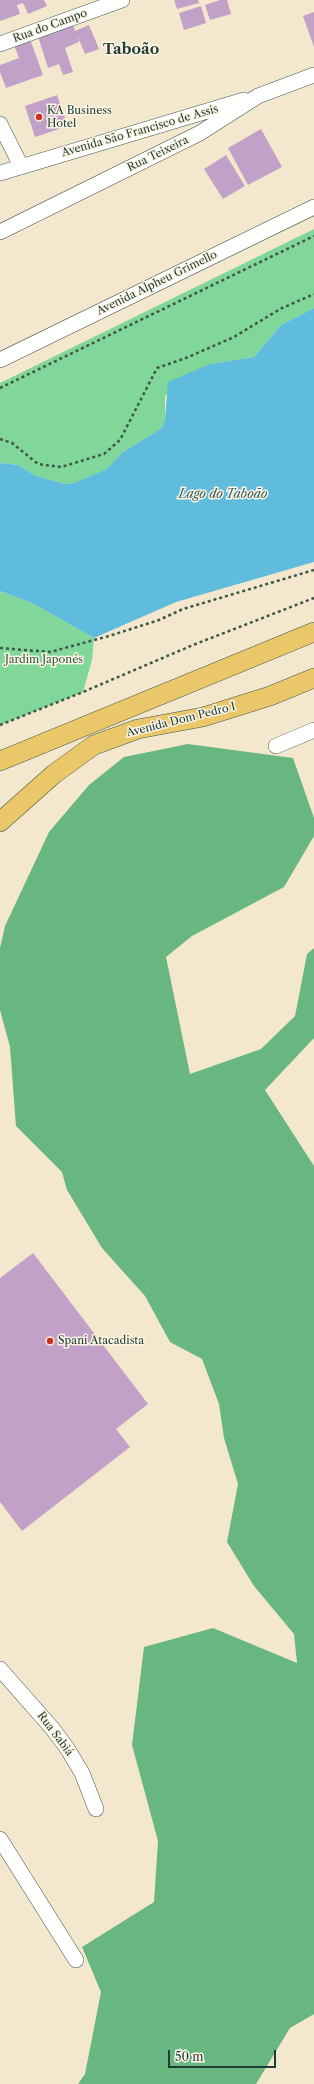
<!DOCTYPE html>
<html>
<head>
<meta charset="utf-8">
<style>
	body { margin:0 }
	#map { position:relative; width:314px; height:2084px; overflow:hidden; background:#f3e8cd; font-family:"Libre Caslon Text",serif }
	canvas { display:block }
	.scale { position:absolute; left:168px; top:2050px; width:108px; height:18px; box-sizing:border-box; border:2px solid #1f3d34; border-top:0; padding-left:5px; font-size:12px; line-height:14px; white-space:nowrap; color:#1f3d34; -webkit-text-stroke:3px #fcf5e5; paint-order:stroke }
</style>
</head>
<body>
<div id="map">
<canvas width="314" height="2084"></canvas>
<div class="scale">50 m</div>
</div>
<script>
const ctx = document.querySelector('canvas').getContext('2d');
ctx.lineJoin = 'round';
function fill(path, color) { ctx.fillStyle = color; ctx.fill(path, 'evenodd'); }
const poly = rows => new Path2D(rows.map(r => 'M' + r).join(''));
function stroke(path, color, width, dash) { ctx.strokeStyle = color; ctx.lineWidth = width; ctx.lineCap = dash ? 'butt' : 'round'; ctx.setLineDash(dash || []); ctx.stroke(path); }
function drawText(font, color, halo, rows, align = 'center') {
  ctx.font = font + ' "Libre Caslon Text",serif'; ctx.lineWidth = 3; ctx.setLineDash([]); ctx.textBaseline = 'middle'; ctx.strokeStyle = halo; ctx.fillStyle = color; for (const [text, x, y, turn = 0] of rows) {
    ctx.save(); ctx.translate(x, y); ctx.rotate((+turn || 0) * Math.PI / 180); ctx.textAlign = isNaN(turn) ? turn : align; if (halo) ctx.strokeText(text, 0, 0); ctx.fillText(text, 0, 0); ctx.restore();
  }
}
const green = poly([
	[314,229,314,308,281,325,254,357,210,364,165,396,165,419,162,428,123,452,108,469,74,483,65,484,36,476,18,465,0,463,0,383],
	[0,591,32,603,94,638,92,660,83,692,0,725]
]);
const forest = poly([
	[188,744,293,758,314,818,314,836,284,887,192,936,166,957,190,1074,261,1049,295,1016,307,954,314,948,314,1038,265,1090,314,1166,314,2014,290,2028,256,2084,78,2084,85,2074,101,1992,82,1947,154,1902,158,1841,132,1745,144,1647,213,1628,297,1663,294,1634,254,1586,227,1542,238,1484,224,1438,219,1404,202,1359,170,1342,145,1296,102,1248,67,1190,62,1172,16,1126,10,1047,0,1010,0,948,5,926,49,832,89,785,124,757]
]);
const water = poly([
	[314,308,314,562,176,602,94,638,32,603,0,591,0,463,18,465,36,476,65,484,74,483,107,469,123,452,162,428,165,419,168,382,210,364,254,357,281,325]
]);
const building = poly([
	[0,0,44,0,47,6,28,14,23,3,17,5,20,14,0,21],
	[174,0,198,0,199,3,177,9],
	[220,0,227,0,231,14,210,20,205,5],
	[201,6,206,23,184,30,179,13],
	[314,12,314,47,303,16],
	[71,19,75,31,89,25,99,49,85,54,77,35,79,42,65,48,73,72,63,75,59,64,48,68,37,33],
	[30,39,43,75,6,88,0,72,0,65,19,58,14,45],
	[57,95,68,126,35,137,25,106],
	[261,129,282,167,248,185,228,148],
	[226,155,245,186,223,199,204,169],
	[33,1253,148,1404,116,1429,130,1447,22,1531,0,1502,0,1278]
]);
const path = poly([
	[0,388,314,236],
	[0,439,12,443,38,464,61,467,104,454,120,440,157,368,186,358,234,337,280,309,314,294],
	[0,648,50,652,109,636,159,620,183,609,314,570],
	[0,725,83,692,193,645,314,598]
]);
const minor = poly([
	[0,44,122,0],
	[0,124,21,166],
	[0,173,244,100],
	[0,232,200,133,258,96,314,75],
	[0,360,314,207],
	[276,746,314,730],
	[0,1669,52,1728,67,1748,82,1773,96,1809],
	[0,1839,76,1960]
]);
const major = poly([
	[0,761,314,632],
	[0,822,54,774,94,745,138,729,203,717,270,696,314,678]
]);
const markers = [
	[39,117,4,"#c8321e"],
	[50,1341,4,"#c8321e"]
];
const streetNames = [
	["Rua do Campo",50,26,-20],
	["Avenida São Francisco de Assis",140,131,-16],
	["Rua Teixeira",158,154,-26],
	["Avenida Alpheu Grimello",157,283,-26],
	["Avenida Dom Pedro I",181,720,-14],
	["Rua Sabiá",55,1734,53]
];
const poiNames = [
	["KA Business",47,111],
	["Hotel",47,124],
	["Spani Atacadista",58,1341]
];
const parkNames = [
	["Jardim Japonês",44,660]
];
const waterNames = [
	["Lago do Taboão",223,495]
];
const districtNames = [
	["Taboão",131,50]
];
fill(green, '#81d699');
fill(forest, '#68b781');
fill(water, '#5fbcdd');
fill(building, '#c2a1c9');
stroke(minor, '#3f574b', 16);
stroke(major, '#3f574b', 20);
stroke(path, '#3f574b', 2.5, [3, 3]);
stroke(minor, '#fff', 15);
stroke(major, '#eac769', 19);
for (const [x, y, r, color] of markers) { const dot = new Path2D(); dot.arc(x, y, r, 0, 2 * Math.PI); ctx.fillStyle = color; ctx.fill(dot); stroke(dot, '#fcf5e5', 1.5); }
drawText('11px', '#1f3d34', '#fcf5e5', streetNames);
drawText('11px', '#1f3d34', '#fcf5e5', poiNames, 'left');
drawText('11px', '#335c48', '#fcf5e5', parkNames);
drawText('italic 12px', '#2f5d5e', '#fcf5e5', waterNames);
drawText('bold 15px', '#1f3d34', '#fcf5e5', districtNames);
</script>
</body>
</html>
